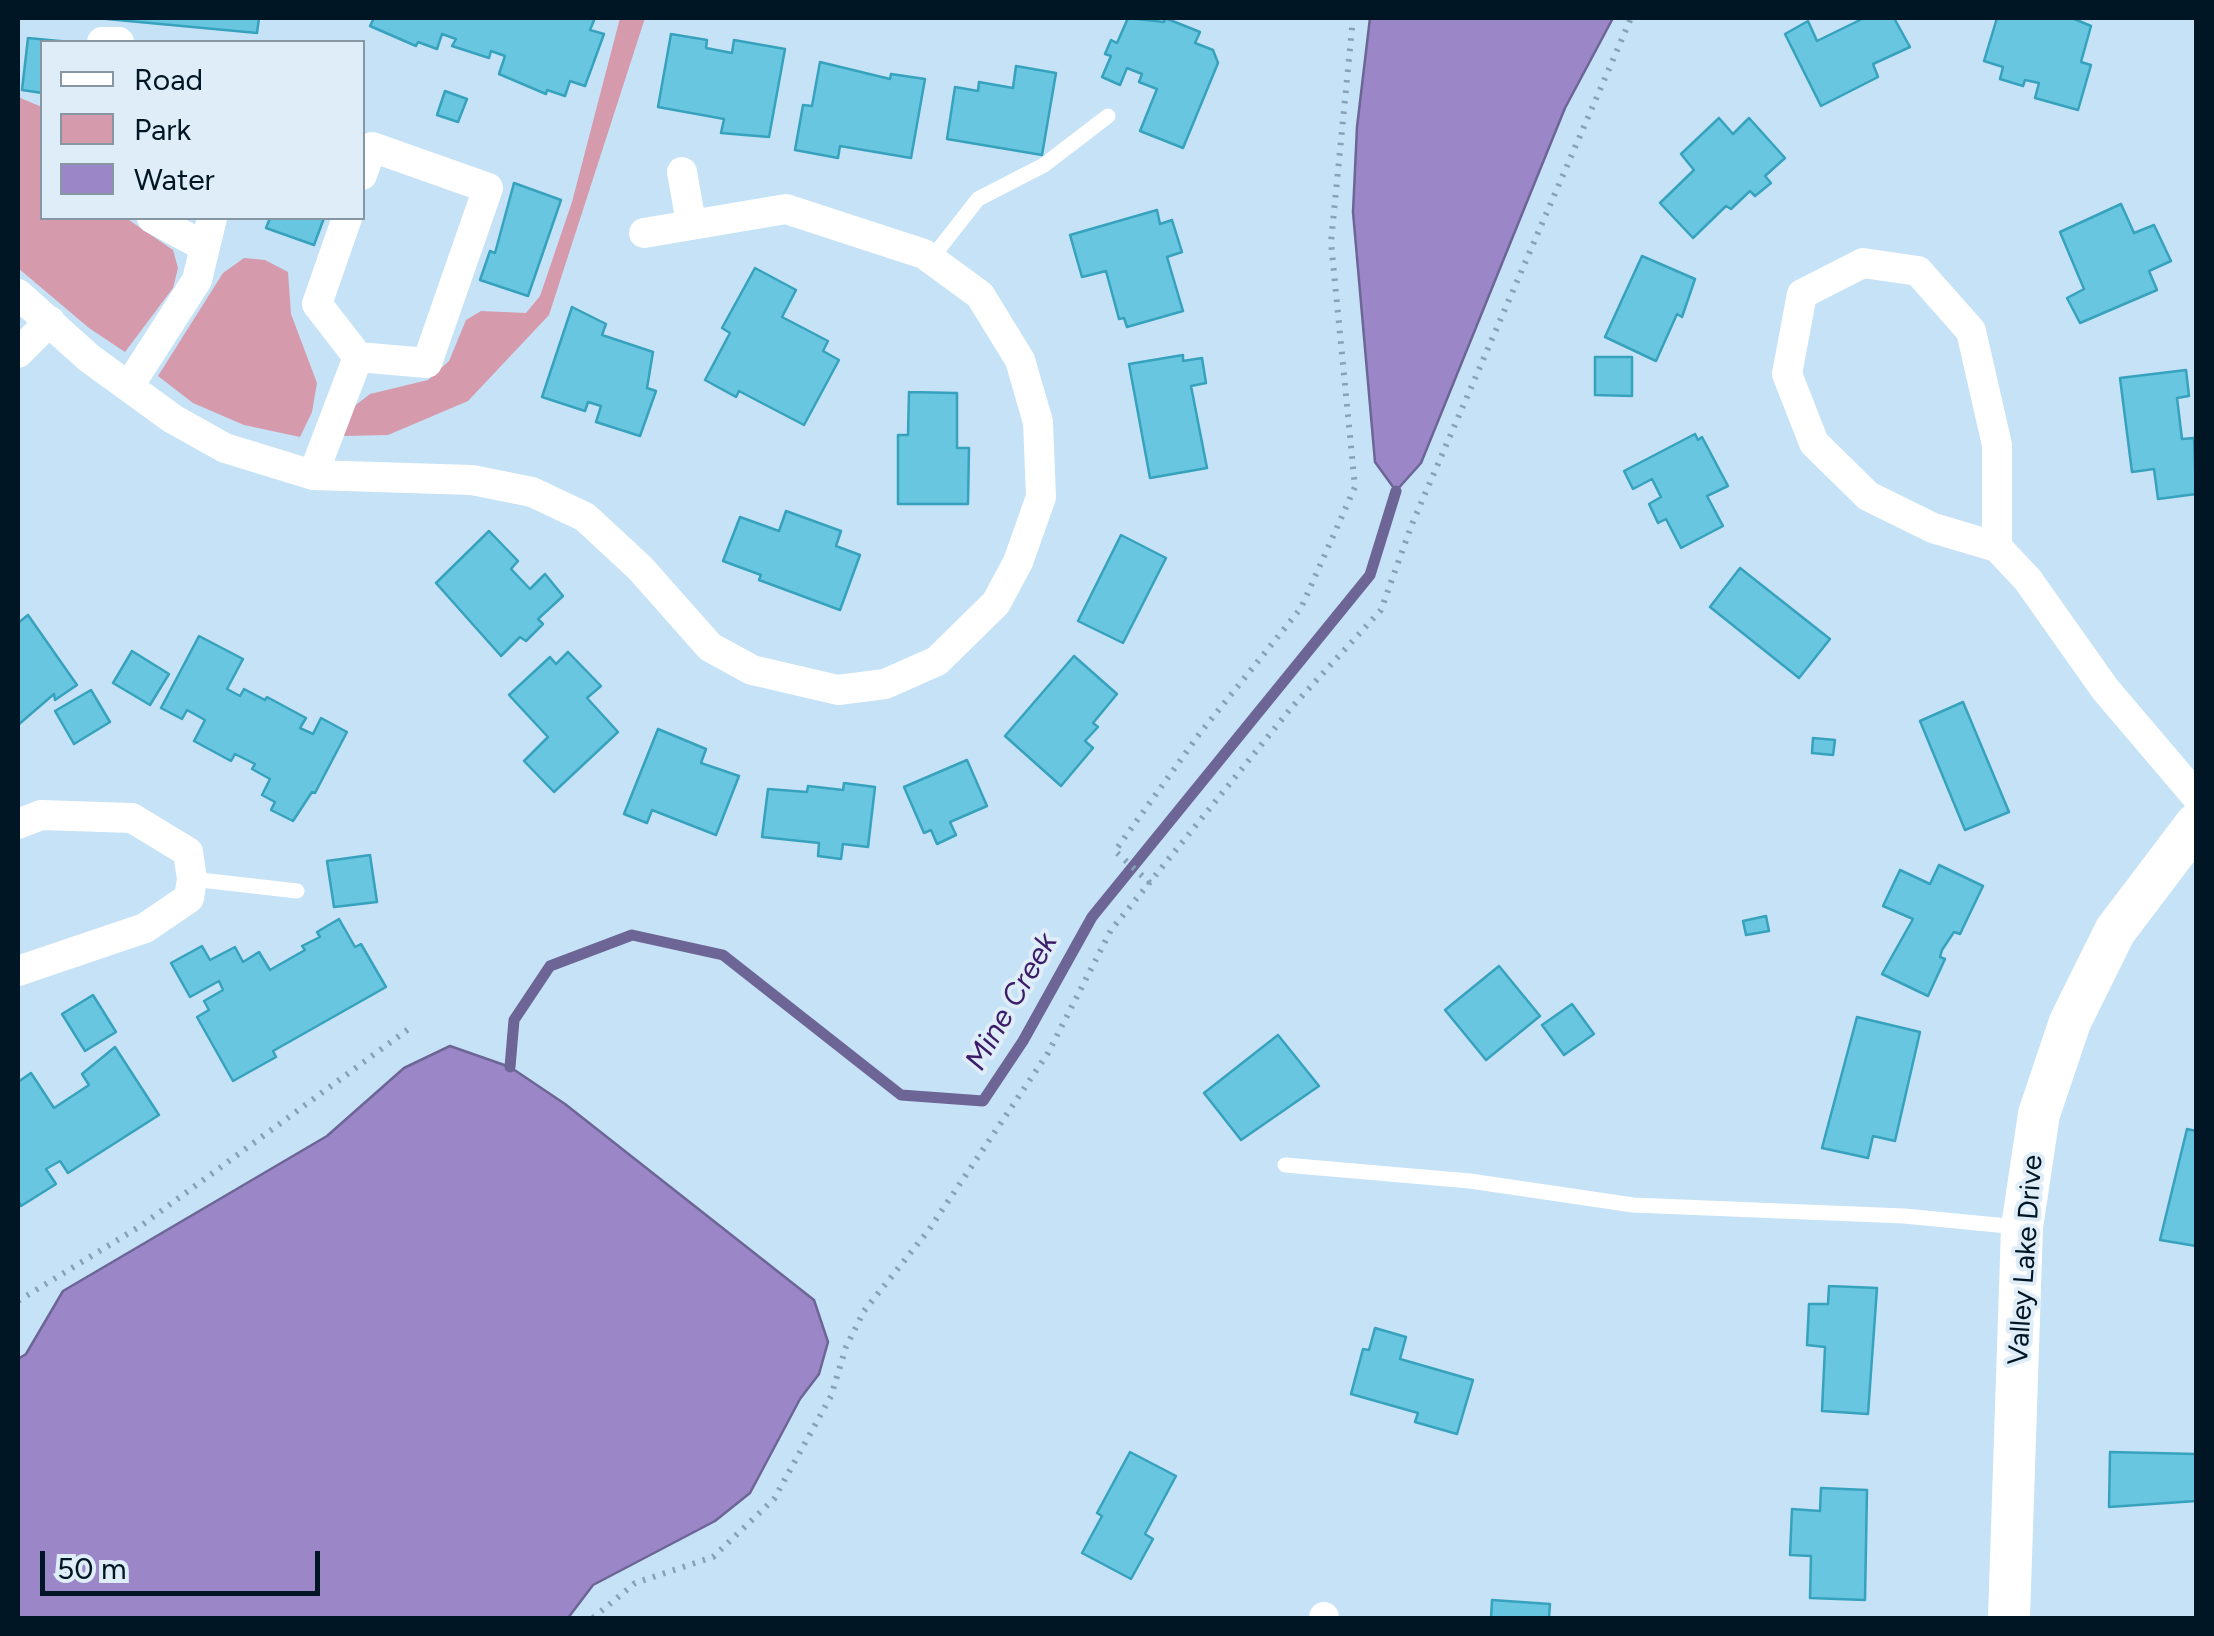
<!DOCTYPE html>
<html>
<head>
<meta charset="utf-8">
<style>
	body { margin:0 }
	#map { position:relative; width:2214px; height:1636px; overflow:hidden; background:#c5e2f6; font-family:Figtree,sans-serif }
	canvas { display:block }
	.frame { position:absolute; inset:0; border:20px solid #011624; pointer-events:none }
	.legend { position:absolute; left:40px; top:40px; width:325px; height:180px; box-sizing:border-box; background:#deedf7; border:2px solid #8697a3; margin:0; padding:12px 18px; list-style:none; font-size:30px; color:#011624 }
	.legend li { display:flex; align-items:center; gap:20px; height:50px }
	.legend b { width:50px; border:2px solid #8697a3 }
	.scale { position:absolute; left:40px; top:1551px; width:280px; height:45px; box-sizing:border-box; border:5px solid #011624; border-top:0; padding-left:12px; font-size:30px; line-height:35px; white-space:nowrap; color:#011624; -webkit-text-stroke:8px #deedf7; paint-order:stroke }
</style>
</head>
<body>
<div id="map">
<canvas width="2214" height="1636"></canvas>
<div class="frame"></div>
<ul class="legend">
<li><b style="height:12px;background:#fff"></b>Road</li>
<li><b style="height:28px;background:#d69aad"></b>Park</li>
<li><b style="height:28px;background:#9b87c7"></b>Water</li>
</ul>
<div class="scale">50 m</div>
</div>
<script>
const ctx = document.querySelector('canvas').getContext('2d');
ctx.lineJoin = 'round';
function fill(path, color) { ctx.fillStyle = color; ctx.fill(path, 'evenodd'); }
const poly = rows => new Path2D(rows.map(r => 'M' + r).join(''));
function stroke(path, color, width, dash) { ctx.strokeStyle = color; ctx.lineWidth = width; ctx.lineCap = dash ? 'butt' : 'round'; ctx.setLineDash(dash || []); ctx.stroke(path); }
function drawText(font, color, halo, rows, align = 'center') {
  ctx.font = font + ' Figtree,sans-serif'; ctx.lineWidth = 8; ctx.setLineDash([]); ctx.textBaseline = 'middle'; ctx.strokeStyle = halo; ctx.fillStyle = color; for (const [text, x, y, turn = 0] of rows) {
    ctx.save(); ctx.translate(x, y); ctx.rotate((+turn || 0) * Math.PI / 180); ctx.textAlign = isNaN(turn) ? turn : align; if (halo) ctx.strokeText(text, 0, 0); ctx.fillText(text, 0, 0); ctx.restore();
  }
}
const green = poly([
	[620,18,645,18,549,315,468,401,388,435,343,436,352,408,370,394,428,380,449,361,466,320,481,311,526,313,540,296,572,202],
	[18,97,42,107,42,218,126,218,173,250,178,268,173,288,125,352,89,328,18,268],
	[244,258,265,260,288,272,291,314,317,383,312,412,300,437,244,425,193,403,158,376,223,273]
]);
const water = poly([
	[1370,18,1613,18,1565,108,1421,463,1396,491,1375,462,1353,212,1357,127,1370,18],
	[450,1046,510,1067,565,1104,814,1300,828,1342,819,1374,800,1399,750,1493,715,1521,593,1585,568,1618,18,1618,18,1359,26,1354,63,1291,327,1136,404,1068,450,1046]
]);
const stream = poly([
	[510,1067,514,1020,550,966,632,935,723,955,901,1095,983,1101,1023,1041,1092,917,1370,575,1396,491]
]);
const building = poly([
	[96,18,259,18,257,33,96,18],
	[374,18,595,18,590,30,604,34,585,86,570,81,565,96,547,90,546,94,499,74,505,56,491,51,489,58,452,46,456,39,442,34,437,49,418,42,416,46,370,26,374,18],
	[1128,18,1164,22,1165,18,1200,32,1195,43,1213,50,1218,63,1183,148,1140,131,1157,89,1139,82,1142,74,1127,68,1120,85,1102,77,1111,56,1105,54,1111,40,1117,43,1128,18],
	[1864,18,1894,18,1910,47,1873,64,1878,77,1821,106,1785,34,1808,21,1817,41,1864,18],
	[1997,18,2072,18,2091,26,2081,62,2091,65,2078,110,2035,98,2039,83,2025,80,2023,86,2000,79,2003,67,1984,61,1997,18],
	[671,34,707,40,706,48,732,53,734,40,785,49,769,137,721,133,724,119,658,107,671,34],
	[28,38,70,42,42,42,42,93,22,90,28,38],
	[820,62,890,79,891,74,925,79,911,158,840,146,838,158,795,150,803,105,812,106,820,62],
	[1016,66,1056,73,1042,155,947,139,955,87,978,91,979,82,1013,88,1016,66],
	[445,91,467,99,458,122,437,115,445,91],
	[1719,118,1733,134,1749,118,1785,158,1765,176,1771,183,1755,196,1750,191,1731,209,1726,206,1693,238,1660,203,1694,170,1681,154,1719,118],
	[514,183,561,200,528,296,480,280,490,251,495,253,514,183],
	[2121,204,2134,233,2154,225,2171,261,2149,271,2157,290,2080,323,2067,298,2084,289,2060,232,2121,204],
	[1157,210,1160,224,1172,220,1182,252,1167,257,1183,311,1127,327,1124,318,1119,319,1106,271,1082,277,1070,235,1157,210],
	[270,218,324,218,314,245,266,228,270,218],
	[1642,256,1695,279,1682,317,1677,314,1656,361,1605,337,1642,256],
	[755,268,796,290,782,317,828,341,823,351,839,360,804,425,739,391,736,397,705,380,730,333,722,328,755,268],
	[572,307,606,324,602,335,653,352,647,388,656,391,640,436,596,422,601,406,588,402,585,411,542,397,572,307],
	[1183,355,1183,361,1202,358,1206,383,1191,386,1207,468,1150,478,1129,364,1183,355],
	[1595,357,1632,357,1632,396,1595,395,1595,357],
	[2186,370,2189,396,2177,398,2182,439,2194,438,2196,494,2158,499,2154,469,2132,472,2120,378,2186,370],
	[909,392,957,393,957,448,969,448,968,504,898,504,898,435,908,435,909,392],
	[1695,434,1698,440,1702,437,1728,486,1707,496,1723,526,1681,548,1666,519,1658,523,1649,504,1661,497,1652,479,1633,489,1624,471,1695,434],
	[786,511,841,531,836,546,860,555,840,610,759,580,761,575,723,561,740,517,779,531,786,511],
	[489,531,518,561,511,569,530,589,545,574,563,596,538,619,543,624,526,641,520,637,501,656,436,583,489,531],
	[1121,535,1166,558,1123,643,1078,621,1121,535],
	[1740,568,1830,639,1799,678,1710,607,1740,568],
	[28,615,77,685,55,700,54,694,18,725,18,623,28,615],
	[199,636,243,659,227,689,240,696,244,689,265,700,267,697,306,718,300,728,313,734,321,718,347,732,315,793,312,792,293,821,271,810,275,802,262,795,270,779,252,769,255,764,235,754,231,761,194,741,205,720,187,710,182,719,161,708,199,636],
	[132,651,169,674,150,705,113,683,132,651],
	[568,652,601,686,587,698,618,732,554,792,524,761,548,737,509,695,550,657,556,664,568,652],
	[1074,656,1117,694,1093,723,1098,727,1085,741,1093,748,1061,786,1005,736,1074,656],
	[91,690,110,722,74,744,55,711,91,690],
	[1963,702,2009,812,1965,830,1920,721,1963,702],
	[658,729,706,749,701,763,739,776,716,835,652,810,647,823,624,814,658,729],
	[1813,738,1835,740,1833,755,1812,753,1813,738],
	[967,760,987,806,950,822,956,835,937,844,931,830,924,833,904,787,967,760],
	[844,783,875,787,868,847,843,844,841,859,818,856,819,843,762,837,768,789,807,792,808,786,843,790,844,783],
	[370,855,377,902,334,907,327,861,370,855],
	[1939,865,1983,886,1960,934,1954,932,1942,950,1940,957,1945,959,1928,996,1882,974,1913,919,1883,906,1900,870,1930,884,1939,865],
	[1766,916,1769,931,1746,935,1743,921,1766,916],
	[339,919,355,947,361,944,386,987,273,1051,276,1057,233,1081,197,1017,209,1010,204,1001,223,990,219,981,190,997,171,963,202,946,210,960,235,947,243,962,259,952,270,970,305,950,302,946,320,937,317,932,339,919],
	[1499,966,1540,1016,1486,1060,1445,1010,1499,966],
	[93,995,116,1032,85,1051,62,1014,93,995],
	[1572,1004,1594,1034,1564,1055,1542,1025,1572,1004],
	[1857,1017,1920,1032,1895,1141,1873,1136,1868,1158,1822,1148,1857,1017],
	[1278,1035,1319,1086,1241,1140,1204,1093,1278,1035],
	[115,1047,159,1115,68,1173,60,1161,46,1169,56,1184,21,1206,18,1200,18,1082,31,1073,54,1108,89,1085,82,1074,115,1047],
	[2187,1129,2196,1131,2196,1246,2160,1240,2187,1129],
	[1829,1286,1877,1288,1868,1414,1822,1411,1825,1347,1807,1345,1809,1304,1828,1304,1829,1286],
	[1375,1328,1406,1337,1400,1359,1473,1380,1457,1434,1415,1422,1418,1413,1351,1394,1363,1349,1369,1350,1375,1328],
	[1130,1452,1176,1476,1145,1534,1153,1539,1131,1579,1082,1553,1102,1516,1097,1513,1130,1452],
	[2110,1452,2196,1454,2196,1501,2109,1507,2110,1452],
	[1821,1488,1867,1490,1865,1600,1810,1598,1811,1556,1790,1555,1792,1509,1820,1511,1821,1488],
	[1492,1600,1550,1604,1549,1618,1491,1618,1492,1600]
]);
const path = poly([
	[1150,883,1115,851,1200,733,1301,608,1355,487,1331,242,1353,18],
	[18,1301,142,1225,414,1025],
	[593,1618,635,1583,713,1557,774,1499,831,1396,846,1347,864,1311,928,1231,1048,1053,1111,930,1292,707,1381,610,1412,524,1631,18]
]);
const lane = poly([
	[931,259,978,199,1044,165,1108,116],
	[192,879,297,891],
	[1285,1165,1470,1181,1633,1205,1904,1216,2018,1227]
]);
const street = poly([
	[102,42,119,42],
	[682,172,691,223],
	[152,218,205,247],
	[347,218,317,304,358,357,427,363,488,188,372,147,362,175],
	[18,294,89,358,173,419,225,448,313,475,472,480,532,492,585,517,640,568,710,647,752,670,838,690,885,684,937,661,996,603,1018,562,1041,497,1038,422,1020,360,980,295,924,254,786,209,644,233],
	[18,353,50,321],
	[129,386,197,280,212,218],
	[313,475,358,357],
	[1997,547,1997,445,1971,331,1918,271,1863,263,1802,294,1787,374,1814,443,1868,496,1933,528,1997,547,2028,580,2105,689,2196,796],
	[18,824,41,815,132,818,188,852,192,879,189,898,145,928,18,971],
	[1324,1618,1324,1617]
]);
const secondary = poly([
	[2009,1618,2022,1227,2039,1114,2070,1022,2115,931,2196,824]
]);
const streetNames = [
	["Valley Lake Drive",2026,1260,-86]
];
const waterNames = [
	["Mine Creek",1012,1002,-60]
];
fill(green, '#d69aad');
fill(water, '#9b87c7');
stroke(water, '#6d6596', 2.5);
stroke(stream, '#6d6596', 11);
fill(building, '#69c6e0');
stroke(building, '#36a2bd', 2.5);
stroke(path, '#88a2b5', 6, [2.5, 8]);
stroke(lane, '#fff', 15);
stroke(street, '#fff', 30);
stroke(secondary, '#fff', 42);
drawText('28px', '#011624', '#deedf7', streetNames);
drawText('italic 30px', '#3c1c68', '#deedf7', waterNames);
</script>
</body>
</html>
